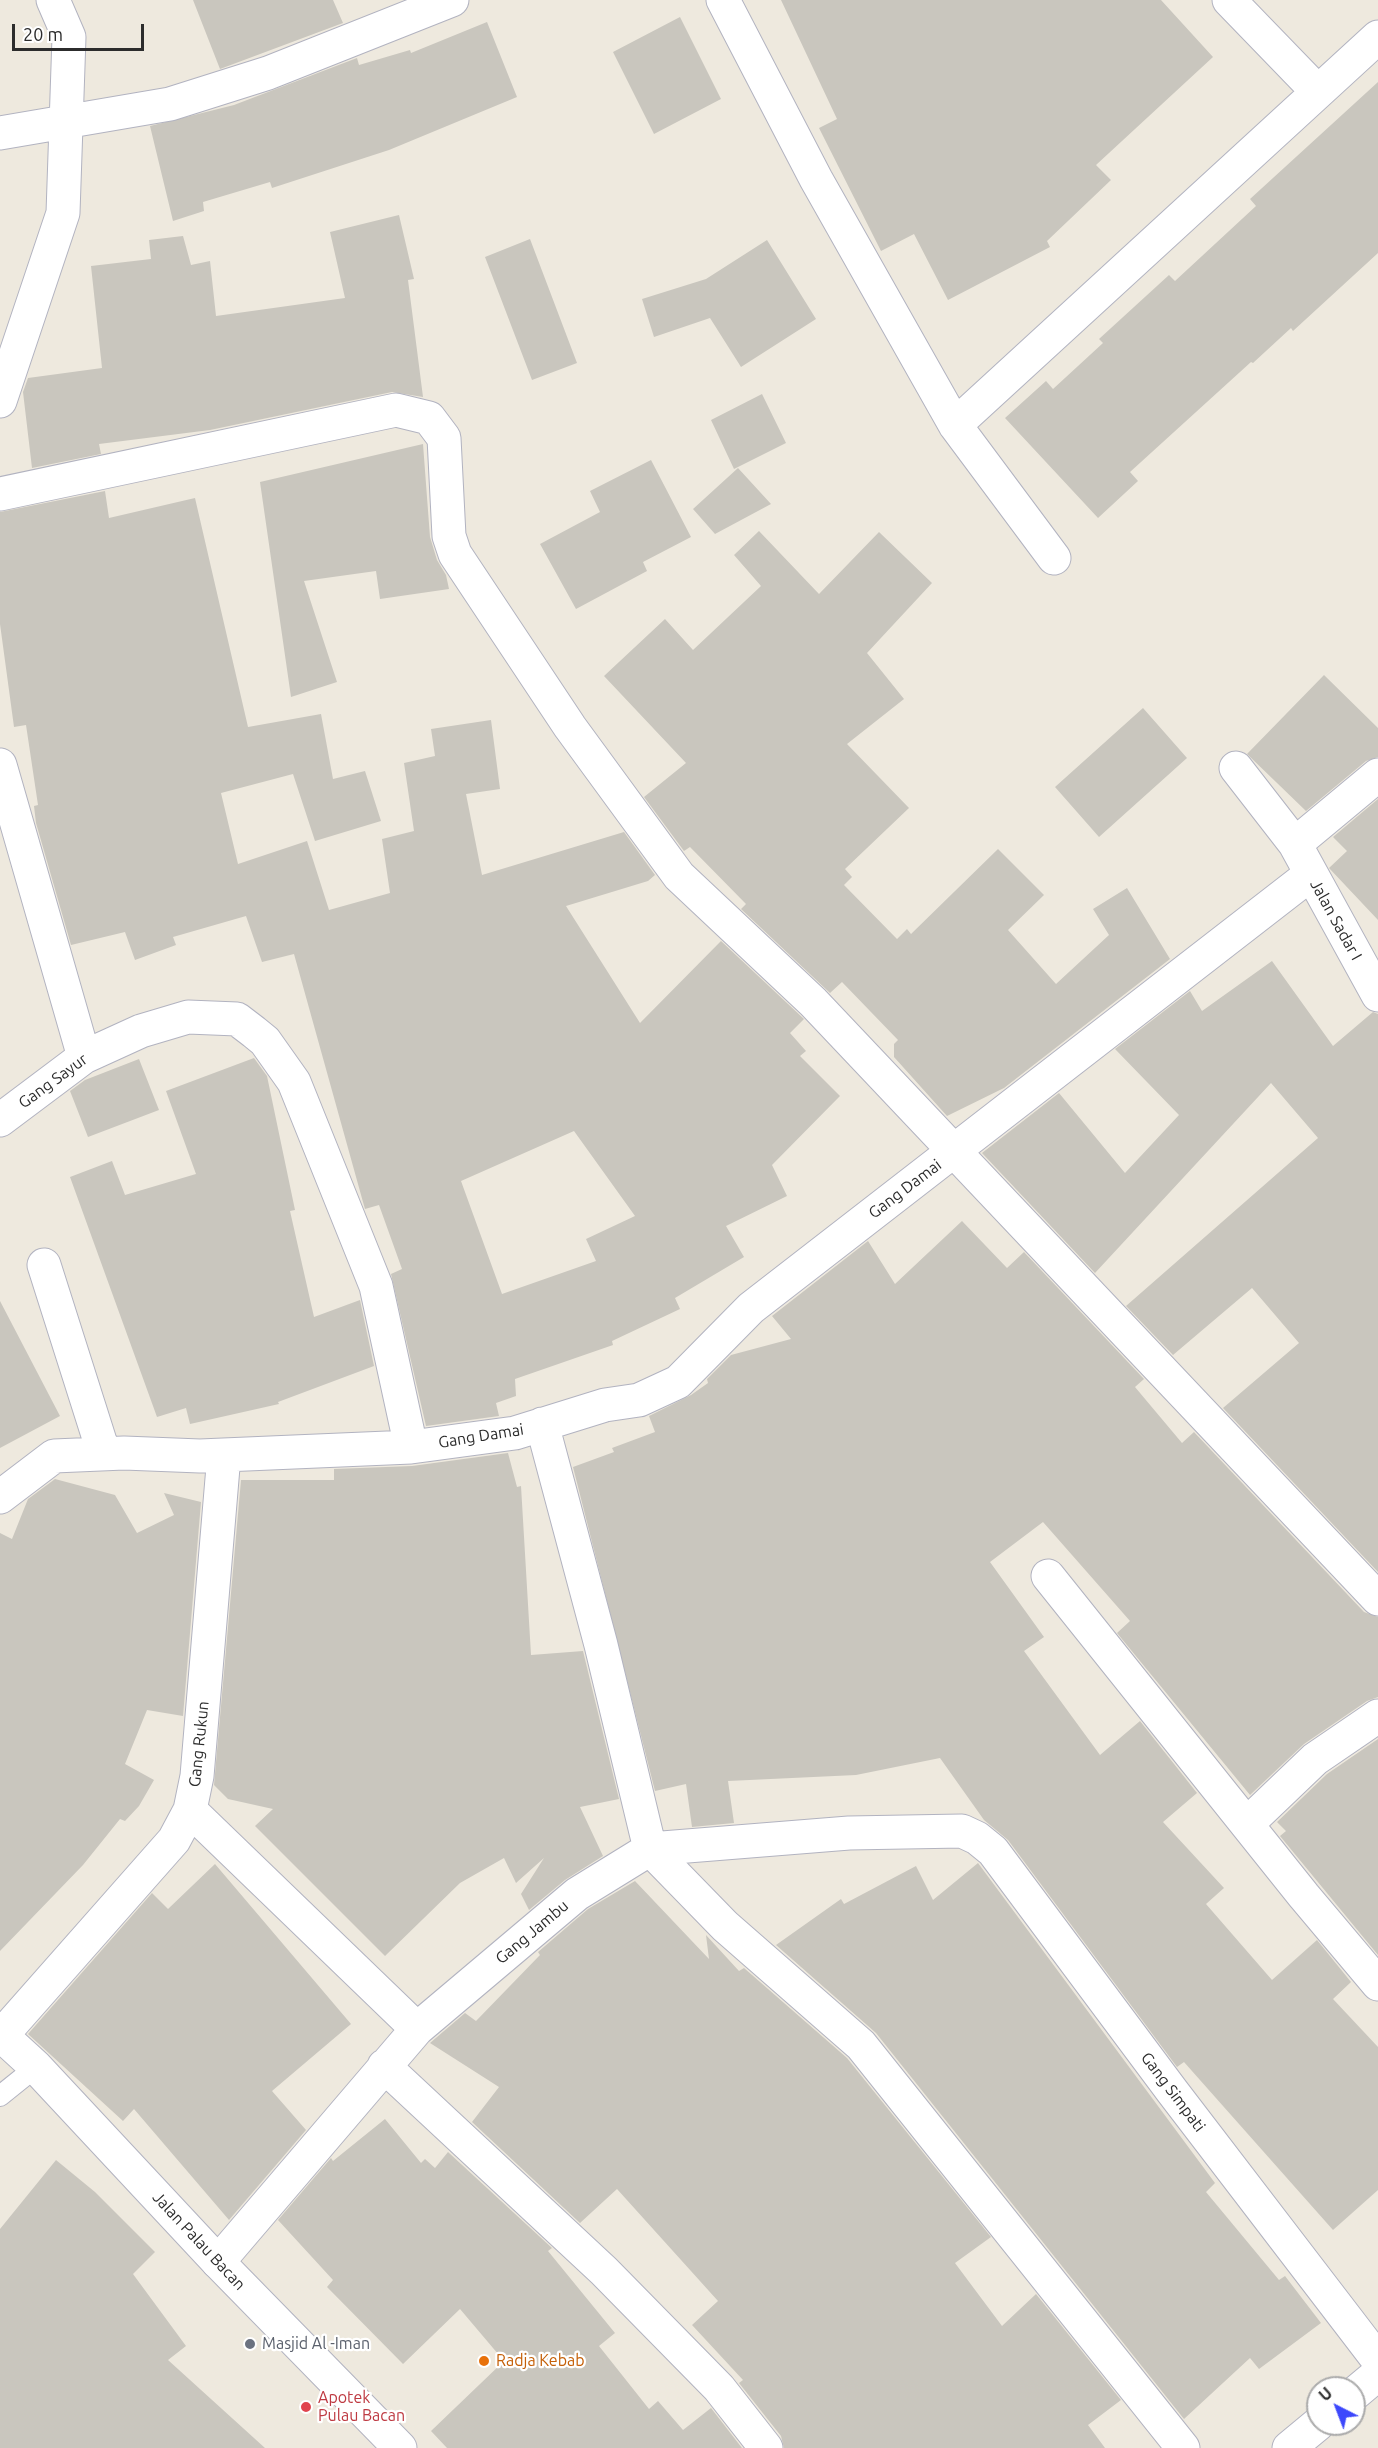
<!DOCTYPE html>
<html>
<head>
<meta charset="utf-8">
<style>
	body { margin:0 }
	#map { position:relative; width:1378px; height:2448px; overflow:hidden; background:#eee9de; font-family:Ubuntu,sans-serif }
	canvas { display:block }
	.north { position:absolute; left:1306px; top:2376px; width:60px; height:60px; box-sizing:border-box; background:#fff; border:2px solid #ababab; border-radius:50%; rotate:318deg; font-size:16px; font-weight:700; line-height:24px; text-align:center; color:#2c2c2c }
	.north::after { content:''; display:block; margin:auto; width:21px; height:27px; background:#3d48fc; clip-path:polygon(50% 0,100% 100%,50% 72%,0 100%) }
	.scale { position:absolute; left:12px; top:24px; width:132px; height:27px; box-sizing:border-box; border:3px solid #2c2c2c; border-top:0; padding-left:8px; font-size:18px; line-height:21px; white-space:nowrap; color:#2c2c2c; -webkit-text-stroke:4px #fff; paint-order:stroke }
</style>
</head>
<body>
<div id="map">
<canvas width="1378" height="2448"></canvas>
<div class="north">U</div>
<div class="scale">20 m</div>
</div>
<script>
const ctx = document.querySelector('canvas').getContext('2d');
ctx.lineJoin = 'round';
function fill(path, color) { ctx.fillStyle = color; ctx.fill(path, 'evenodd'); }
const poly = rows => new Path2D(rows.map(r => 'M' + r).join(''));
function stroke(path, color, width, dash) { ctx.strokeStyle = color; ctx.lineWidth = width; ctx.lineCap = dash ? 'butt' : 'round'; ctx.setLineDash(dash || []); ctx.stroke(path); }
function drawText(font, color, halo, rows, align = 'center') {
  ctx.font = font + ' Ubuntu,sans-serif'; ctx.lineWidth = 4.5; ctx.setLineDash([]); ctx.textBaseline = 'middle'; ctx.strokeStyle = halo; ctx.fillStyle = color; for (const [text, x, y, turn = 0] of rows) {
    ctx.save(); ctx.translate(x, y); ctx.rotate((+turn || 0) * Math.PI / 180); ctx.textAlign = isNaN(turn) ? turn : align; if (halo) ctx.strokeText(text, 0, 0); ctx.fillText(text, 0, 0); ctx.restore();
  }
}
const building = poly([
	[193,0,333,0,343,23,220,69],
	[781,0,1161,0,1213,57,1096,165,1111,180,1047,241,1050,247,948,300,914,234,881,251,819,128,837,119],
	[680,17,721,99,654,134,613,52],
	[487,22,517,97,389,150,272,188,270,182,203,202,204,211,173,221,150,126,234,105,357,58,359,65,410,50,411,53],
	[1378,82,1378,253,1293,331,1291,328,1253,363,1251,362,1130,472,1138,481,1098,518,1005,418,1046,381,1053,389,1103,343,1099,339,1169,275,1175,281,1256,206,1250,199],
	[399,215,414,279,408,280,423,397,392,392,210,430,99,444,101,454,32,468,23,392,28,378,102,368,91,266,151,259,149,240,183,236,191,265,210,261,216,316,345,298,330,232],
	[530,239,577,363,532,380,485,257],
	[767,240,816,319,741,367,710,318,654,337,642,299,706,279],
	[762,394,786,443,734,469,711,420],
	[423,444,430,537,437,560,446,575,449,589,380,599,376,571,304,581,337,682,291,697,260,482],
	[651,460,691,537,643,562,647,571,576,609,540,544,600,512,590,491],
	[738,468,771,504,715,534,693,509],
	[105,491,109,518,195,498,248,727,321,714,333,779,365,771,381,821,315,841,293,774,221,793,238,864,307,841,329,910,390,893,382,839,414,831,404,763,435,756,431,729,491,720,500,789,466,794,482,875,624,832,655,875,648,881,566,906,640,1023,721,941,804,1019,790,1033,806,1051,800,1056,840,1096,772,1165,787,1196,726,1226,744,1257,675,1298,680,1309,612,1341,613,1345,515,1379,516,1396,496,1403,499,1416,426,1426,391,1274,402,1269,379,1205,365,1209,363,1202,294,954,262,962,246,916,173,937,176,945,135,960,125,932,71,945,36,823,34,806,38,805,26,725,14,727,0,624,0,512],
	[574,1131,635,1216,586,1239,596,1261,502,1294,461,1181],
	[759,531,819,594,879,532,932,583,867,653,904,699,847,744,909,808,845,869,852,877,844,885,897,939,907,929,911,934,998,849,1044,895,1008,930,1056,984,1109,935,1093,909,1127,888,1170,959,1004,1088,947,1116,894,1057,894,1044,898,1040,842,982,830,993,741,909,746,904,690,847,684,851,644,797,686,763,604,676,665,619,693,650,761,586,734,555],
	[1324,675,1378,728,1378,757,1366,761,1306,811,1247,754],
	[1143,708,1187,758,1099,837,1055,787],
	[1378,799,1378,920,1329,868,1347,851,1333,837],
	[1272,961,1333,1046,1373,1012,1378,1014,1378,1572,1223,1408,1299,1343,1252,1288,1173,1355,1126,1306,1318,1138,1271,1083,1095,1273,982,1153,1059,1093,1125,1173,1179,1115,1115,1049,1190,991,1202,1011],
	[254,1058,267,1076,295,1210,290,1211,314,1317,360,1300,374,1366,278,1402,279,1404,190,1424,186,1408,157,1417,70,1177,112,1161,125,1195,196,1174,166,1091],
	[139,1059,159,1110,88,1137,70,1091,85,1080],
	[962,1221,1007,1268,1024,1252,1144,1379,1135,1387,1182,1443,1194,1432,1364,1612,1378,1617,1378,1697,1367,1701,1304,1744,1250,1795,1117,1633,1130,1621,1043,1522,990,1562,1044,1637,1024,1651,1100,1755,1140,1721,1197,1793,1163,1822,1224,1888,1206,1904,1272,1980,1317,1940,1351,1982,1333,1999,1378,2047,1378,2190,1333,2230,1184,2062,1177,2067,1008,1840,984,1820,940,1758,856,1775,728,1781,734,1823,692,1827,686,1784,655,1791,573,1467,614,1452,612,1448,655,1432,649,1416,691,1395,708,1383,707,1379,731,1355,791,1339,772,1316,868,1241,895,1284],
	[0,1301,60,1416,0,1448],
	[508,1453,517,1487,521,1486,531,1655,583,1651,619,1799,580,1807,603,1856,565,1880,529,1910,521,1894,544,1858,516,1883,504,1858,460,1883,385,1956,255,1826,273,1809,228,1799,214,1785,241,1480,334,1480,334,1469,412,1466],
	[55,1479,115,1495,137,1533,174,1515,164,1493,201,1502,183,1716,147,1710,125,1764,154,1780,139,1806,125,1821,120,1819,83,1865,0,1951,0,1533,12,1539,28,1499],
	[1378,1739,1378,1955,1280,1836,1286,1831,1277,1822,1327,1774],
	[978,1863,1215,2183,1206,2192,1279,2280,1285,2276,1321,2323,1259,2369,1250,2358,1184,2419,876,2033,776,1945,841,1899,844,1904,916,1866,933,1900],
	[215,1864,351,2024,272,2091,306,2130,229,2220,134,2109,123,2121,28,2034,152,1893,168,1909],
	[635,1881,709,1959,706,1935,739,1971,744,1968,847,2058,991,2237,955,2263,1002,2326,1036,2294,1121,2400,1088,2425,1105,2448,784,2448,781,2436,739,2383,743,2380,692,2325,718,2301,617,2189,580,2223,472,2122,499,2087,430,2043,465,2013,476,2021,540,1955,538,1952,588,1909],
	[385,2119,421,2163,425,2159,435,2168,448,2152,552,2248,548,2251,615,2333,599,2346,649,2409,658,2401,683,2430,711,2408,742,2448,447,2448,431,2431,504,2361,460,2309,403,2364,327,2287,333,2280,278,2220,331,2158,333,2161],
	[56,2160,95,2192,155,2252,133,2274,186,2346,168,2360,265,2448,0,2448,0,2229]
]);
const service = poly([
	[0,2096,36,2067]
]);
const minor = poly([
	[723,0,816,179,955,425,1054,558],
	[1229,0,1318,92],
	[0,133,170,104,268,73,452,0],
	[0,401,63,213,69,37,53,0],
	[955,425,1378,37],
	[0,494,396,410,429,418,444,438,449,536,455,554,570,727,679,876,813,1002,1378,1599],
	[0,765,84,1057],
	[1236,768,1295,844,1378,995],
	[1295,844,1378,775],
	[0,1120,84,1057,141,1031,188,1017,237,1019,254,1032,265,1041,294,1082,376,1286,411,1447],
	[44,1265,104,1454],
	[542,1424,601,1645,650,1849,725,1926,861,2045,1183,2448],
	[0,1497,54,1456,124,1453,200,1456,411,1447,515,1433,605,1405,639,1400,678,1382,751,1308,1311,874],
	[1048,1576,1304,1896,1378,1984],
	[190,1810,417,2029],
	[1247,1824,1315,1759,1378,1716],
	[2,2035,174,1840,190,1810,197,1776,224,1455],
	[384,2066,604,2271,719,2388,766,2448],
	[218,2262,417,2029,577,1894,650,1849,849,1833,962,1831,977,1838,993,1851,1172,2091,1378,2360],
	[1354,2394,1378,2374],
	[1289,2448,1318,2424]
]);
const tertiary = poly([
	[0,2034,36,2067,218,2262,400,2448]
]);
const markers = [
	[250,2344,6,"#6b7280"],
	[484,2361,6,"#e8710a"],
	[306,2407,6,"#e0444e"]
];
const streetNames = [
	["Jalan Sadar I",1336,920,61],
	["Gang Sayur",53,1081,-36],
	["Gang Damai",905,1189,-37],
	["Gang Damai",481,1436,-9],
	["Gang Rukun",199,1744,-84],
	["Gang Jambu",532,1932,-40],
	["Gang Simpati",1173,2092,53],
	["Jalan Palau Bacan",199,2241,47]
];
const worshipNames = [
	["Masjid Al -Iman",262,2344]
];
const foodNames = [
	["Radja Kebab",496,2361]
];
const healthNames = [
	["Apotek",318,2398],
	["Pulau Bacan",318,2416]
];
fill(building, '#c9c6be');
stroke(service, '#b2b3c0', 22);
stroke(minor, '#b2b3c0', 35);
stroke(tertiary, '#b2b3c0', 35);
stroke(service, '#fff', 20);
stroke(minor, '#fff', 33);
stroke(tertiary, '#fff', 33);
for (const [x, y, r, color] of markers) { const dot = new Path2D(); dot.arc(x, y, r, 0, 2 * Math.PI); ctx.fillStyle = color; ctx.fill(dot); stroke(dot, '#fff', 2); }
drawText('16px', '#2c2c2c', '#fff', streetNames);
drawText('16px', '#5b616d', '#fff', worshipNames, 'left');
drawText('16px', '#c56008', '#fff', foodNames, 'left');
drawText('16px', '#be3a42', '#fff', healthNames, 'left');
</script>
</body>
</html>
